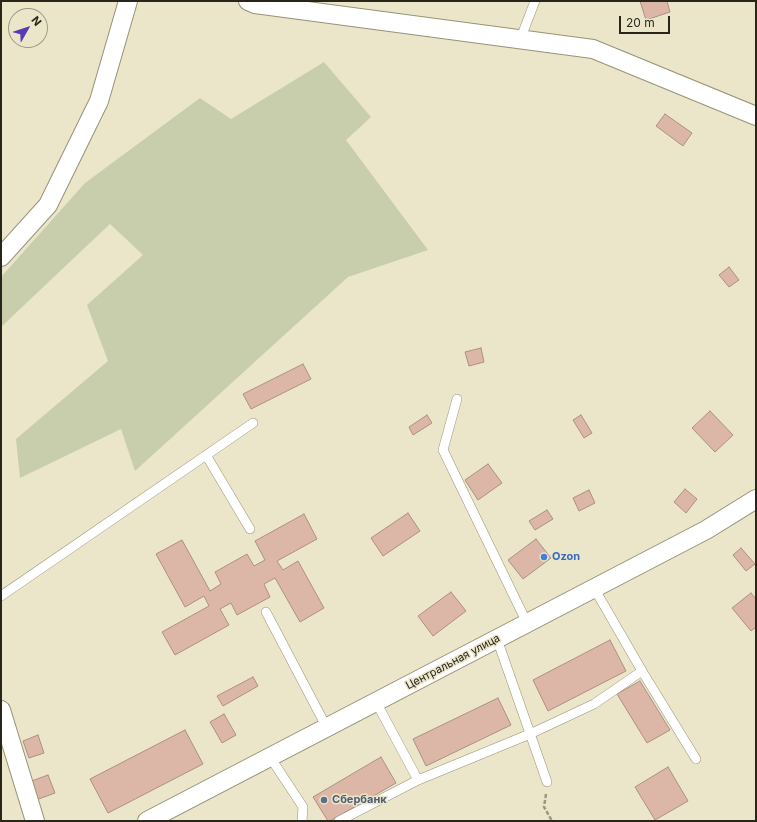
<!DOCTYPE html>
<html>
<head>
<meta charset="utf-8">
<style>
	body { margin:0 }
	#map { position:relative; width:757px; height:822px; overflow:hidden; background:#ebe6c9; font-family:Inter,sans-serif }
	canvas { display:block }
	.frame { position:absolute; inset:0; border:2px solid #28261b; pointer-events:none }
	.north { position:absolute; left:8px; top:8px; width:40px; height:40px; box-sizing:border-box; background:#ebe6c9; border:1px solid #9d9983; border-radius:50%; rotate:51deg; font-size:11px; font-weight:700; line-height:16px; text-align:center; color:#28261b }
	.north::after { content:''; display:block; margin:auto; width:14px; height:18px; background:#563cb4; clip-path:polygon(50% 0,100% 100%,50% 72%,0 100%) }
	.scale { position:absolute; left:619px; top:16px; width:51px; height:18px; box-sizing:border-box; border:2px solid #28261b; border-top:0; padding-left:5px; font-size:12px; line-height:14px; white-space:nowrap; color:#28261b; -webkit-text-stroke:3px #ebe6c9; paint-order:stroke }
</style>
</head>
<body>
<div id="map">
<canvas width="757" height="822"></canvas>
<div class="frame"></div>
<div class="north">N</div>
<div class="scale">20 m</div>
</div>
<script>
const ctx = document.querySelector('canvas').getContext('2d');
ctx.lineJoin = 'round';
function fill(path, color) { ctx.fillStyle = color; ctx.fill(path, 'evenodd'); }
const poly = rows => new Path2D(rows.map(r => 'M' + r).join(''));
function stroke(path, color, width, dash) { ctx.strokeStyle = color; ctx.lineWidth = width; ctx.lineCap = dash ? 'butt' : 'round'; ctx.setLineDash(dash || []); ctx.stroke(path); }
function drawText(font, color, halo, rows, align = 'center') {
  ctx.font = font + ' Inter,sans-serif'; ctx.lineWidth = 3; ctx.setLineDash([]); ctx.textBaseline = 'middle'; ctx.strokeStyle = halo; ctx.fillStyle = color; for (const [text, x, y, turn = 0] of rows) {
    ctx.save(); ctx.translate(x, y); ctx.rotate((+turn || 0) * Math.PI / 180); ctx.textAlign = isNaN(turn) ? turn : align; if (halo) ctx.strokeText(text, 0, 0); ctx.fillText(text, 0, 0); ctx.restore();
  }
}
const green = poly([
	[324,62,371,117,346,140,428,250,348,277,135,471,121,429,20,478,16,439,108,361,87,305,143,255,110,224,1,327,1,277,85,183,200,98,231,119]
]);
const building = poly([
	[640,1,667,1,670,12,646,20,640,1],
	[665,114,692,133,683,146,656,126,665,114],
	[729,267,739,280,729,287,719,275,729,267],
	[481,348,484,362,469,366,465,352,481,348],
	[303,364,311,379,251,409,243,394,303,364],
	[710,411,733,435,715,452,692,428,710,411],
	[427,415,432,423,413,435,409,427,427,415],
	[581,415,592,433,584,438,573,420,581,415],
	[488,464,502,483,478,500,465,480,488,464],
	[685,489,697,499,686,513,674,502,685,489],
	[589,490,595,503,579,511,573,498,589,490],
	[547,510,553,519,535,530,529,521,547,510],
	[408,513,420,531,383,556,371,538,408,513],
	[304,514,317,539,277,561,283,570,298,561,324,608,300,622,275,578,264,584,270,597,237,615,231,603,220,609,229,625,175,655,162,632,209,606,204,596,185,607,156,554,182,540,210,591,221,584,215,572,247,554,254,566,265,560,255,541,304,514],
	[536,539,551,558,523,579,508,560,536,539],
	[741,548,755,564,746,571,733,555,741,548],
	[451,592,466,611,433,636,418,616,451,592],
	[751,593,756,599,756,627,751,631,732,608,751,593],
	[610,640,626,671,548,711,533,680,610,640],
	[253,677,258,686,223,706,217,696,253,677],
	[640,681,670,730,647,743,617,694,640,681],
	[498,698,511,725,426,766,413,739,498,698],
	[224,714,236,735,222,743,210,722,224,714],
	[185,730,203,764,108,813,90,779,185,730],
	[38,735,44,753,29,758,23,741,38,735],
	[381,757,396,783,330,821,328,821,313,797,381,757],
	[668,767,688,801,655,820,635,787,668,767],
	[48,775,55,793,36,800,29,782,48,775]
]);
const path = poly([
	[546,794,544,807,552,821]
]);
const lane = poly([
	[520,40,535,1],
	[457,399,443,450,527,623],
	[206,455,250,529],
	[594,588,642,671,696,759],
	[1,596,253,423],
	[266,612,327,728],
	[497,639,547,782],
	[376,702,418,780],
	[270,757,303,807,302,821],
	[339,821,418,780,530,734,594,704,642,671]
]);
const street = poly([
	[248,1,255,4,593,49,756,116],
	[1,257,48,205,99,101,128,1],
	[1,710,35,821],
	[147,821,706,530,756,499]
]);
const markers = [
	[544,557,4,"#3f7fe0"],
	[324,800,4,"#5c6f8a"]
];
const shopNames = [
	["Ozon",552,557]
];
const streetNames = [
	["Центральная улица",453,662,-28]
];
const serviceNames = [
	["Сбербанк",332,800]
];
fill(green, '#c8ceab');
fill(building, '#dcb7a7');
stroke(building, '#ac8f83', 1);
stroke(lane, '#979377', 10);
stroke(street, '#979377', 20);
stroke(path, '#9b9781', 2.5, [4, 2]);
stroke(lane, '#fff', 9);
stroke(street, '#fff', 18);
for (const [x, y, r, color] of markers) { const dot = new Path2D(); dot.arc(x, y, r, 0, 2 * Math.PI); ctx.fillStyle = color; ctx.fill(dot); stroke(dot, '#ebe6c9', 1.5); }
drawText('bold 11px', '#366cbe', '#ebe6c9', shopNames, 'left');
drawText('11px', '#28261b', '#ebe6c9', streetNames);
drawText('bold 11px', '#4e5e75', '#ebe6c9', serviceNames, 'left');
</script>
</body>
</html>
